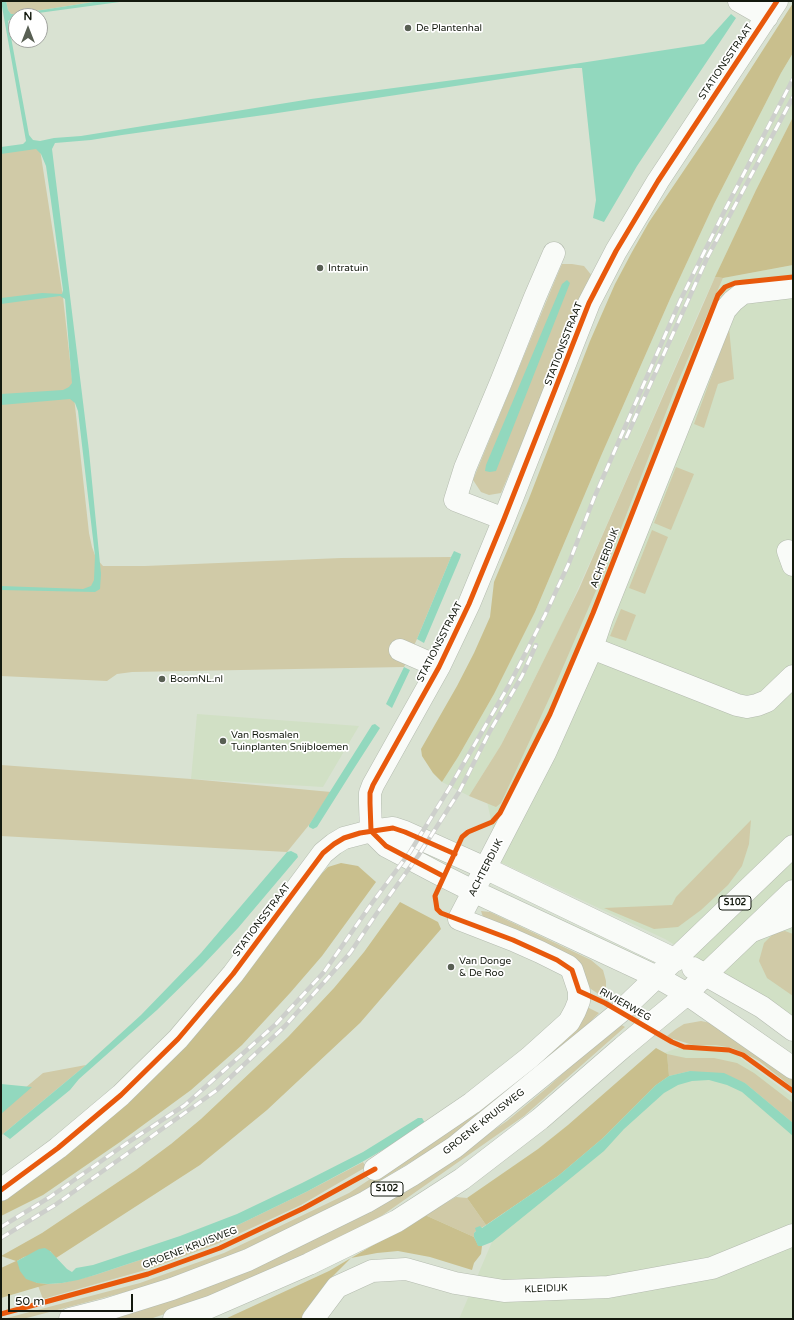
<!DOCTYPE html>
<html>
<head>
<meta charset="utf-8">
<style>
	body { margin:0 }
	#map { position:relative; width:794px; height:1320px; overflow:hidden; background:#d9e2d2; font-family:"Varela Round",sans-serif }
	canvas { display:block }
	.frame { position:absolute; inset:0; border:2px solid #13190e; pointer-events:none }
	.north { position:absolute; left:8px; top:8px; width:40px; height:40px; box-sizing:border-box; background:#fff; border:1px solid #a1a39f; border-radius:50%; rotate:0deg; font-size:11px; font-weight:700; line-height:16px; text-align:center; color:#13190e }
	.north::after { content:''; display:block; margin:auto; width:14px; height:18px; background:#585f53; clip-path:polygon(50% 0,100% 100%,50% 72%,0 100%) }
	.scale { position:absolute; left:8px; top:1294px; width:125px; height:18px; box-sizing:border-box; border:2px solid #13190e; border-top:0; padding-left:5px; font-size:12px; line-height:14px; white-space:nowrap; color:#13190e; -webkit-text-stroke:3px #fff; paint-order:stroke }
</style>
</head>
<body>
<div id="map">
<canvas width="794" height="1320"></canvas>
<div class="frame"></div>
<div class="north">N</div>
<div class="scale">50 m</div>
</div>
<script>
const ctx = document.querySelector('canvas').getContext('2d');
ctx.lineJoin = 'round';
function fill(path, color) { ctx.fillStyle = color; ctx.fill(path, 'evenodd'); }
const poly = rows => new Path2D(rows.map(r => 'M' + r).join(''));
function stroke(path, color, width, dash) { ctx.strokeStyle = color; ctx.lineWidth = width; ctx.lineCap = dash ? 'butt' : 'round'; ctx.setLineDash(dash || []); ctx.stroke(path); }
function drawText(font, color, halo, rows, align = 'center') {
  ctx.font = font + ' "Varela Round",sans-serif'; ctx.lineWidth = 3.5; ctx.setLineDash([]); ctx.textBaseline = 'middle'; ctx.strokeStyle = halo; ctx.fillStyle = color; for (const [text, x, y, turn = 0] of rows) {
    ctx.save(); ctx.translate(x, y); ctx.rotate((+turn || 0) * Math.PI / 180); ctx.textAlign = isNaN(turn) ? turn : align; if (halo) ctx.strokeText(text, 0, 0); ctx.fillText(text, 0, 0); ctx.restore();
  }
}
const built = poly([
	[793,53,793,117,756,190,701,307,604,531,563,622,501,745,469,796,442,782,458,757,494,694,535,612,601,456,670,299,714,204,781,73],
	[793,265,793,1020,739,984,665,939,500,862,485,792,654,430,723,278],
	[197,714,359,726,323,787,191,779],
	[711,1036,793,1097,793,1319,459,1319,518,1181,650,1058]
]);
const green = poly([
	[6,1,100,1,16,14,11,14,8,10],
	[39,143,63,297,89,533,92,547,96,558,103,566,145,566,341,558,451,557,417,639,404,667,132,672,117,674,107,681,1,676,1,149],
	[562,264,572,264,584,266,593,277,501,493,489,495,481,492,473,480,551,290],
	[715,277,723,278,677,384,604,572,554,688,501,803,496,807,469,796,501,745,521,706,579,589],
	[729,328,734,379,718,384,704,428,694,424],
	[676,467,694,474,671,530,654,523],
	[652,530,668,537,645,594,629,588],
	[621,609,636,615,626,641,610,636],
	[1,765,191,779,331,792,309,825,287,852,1,836],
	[751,820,749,844,742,866,728,885,701,910,678,927,654,929,604,908,672,905,676,897],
	[481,911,490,912,591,960,603,970,606,981,606,999,483,917],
	[785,931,793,934,793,996,767,978,759,961,764,943,774,933],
	[583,1005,599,1013,562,1050,449,1139,351,1198,271,1238,210,1264,148,1286,23,1319,3,1319,140,1283,224,1253,349,1193,433,1138],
	[701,1021,711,1023,751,1049,793,1080,793,1088,759,1061,742,1052,732,1048,716,1045,693,1045,670,1038,667,1036,676,1029,684,1024],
	[618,1023,625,1027,524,1116,360,1231,218,1296,150,1319,97,1319,445,1164,507,1121,548,1087],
	[667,1054,686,1058,714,1058,737,1063,754,1073,793,1103,793,1123,745,1083,690,1071,669,1076],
	[86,1065,3,1134,1,1136,1,1108,43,1073],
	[363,1162,366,1167,301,1205,217,1244,149,1269,43,1299,37,1283,48,1284,62,1283,95,1275,182,1246,240,1224,306,1192],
	[456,1197,467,1198,486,1225,476,1231,474,1233,474,1237,425,1215]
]);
const forest = poly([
	[793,3,793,53,781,73,714,204,670,299,601,456,535,612,494,694,458,757,442,782,433,773,422,756,421,749,457,686,474,653,490,617,494,582,528,501,590,341,615,284,632,252,649,222,718,120],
	[793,117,793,265,723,278,715,277,756,190],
	[341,863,358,866,376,882,322,956,290,993,242,1045,191,1090,120,1142,43,1195,1,1216,1,1200,45,1167,328,867],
	[400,902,438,922,441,929,360,1023,267,1110,200,1165,56,1258,50,1251,24,1257,17,1261,37,1283,48,1284,1,1298,1,1268,16,1261,1,1256,42,1233,136,1170,171,1144,201,1119,288,1037,334,988,364,952],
	[656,1048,667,1054,669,1076,656,1085,603,1138,558,1176,486,1225,467,1198,538,1149,568,1125],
	[425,1215,474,1237,478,1245,482,1246,481,1254,474,1263,472,1270,430,1257,398,1251,377,1253,351,1258,328,1281,302,1319,225,1319,329,1271,351,1258]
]);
const water = poly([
	[1,1,6,1,8,10,11,14,16,14,100,1,127,1,16,16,8,21,29,135,33,140,40,141,54,138,81,136,311,99,574,64,704,44,731,14,736,18,637,166,604,222,593,218,596,200,582,68,574,68,271,114,122,135,91,140,55,143,52,149,89,451,101,574,100,589,95,592,1,590,1,586,83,589,91,586,94,580,95,556,78,411,75,403,70,399,1,405,1,394,63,390,69,387,72,383,65,299,60,296,1,304,1,298,42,293,62,294,63,290,51,201,46,166,41,154,36,149,1,154,1,147,23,144,26,141],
	[567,280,570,283,496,471,490,472,485,471,486,465,562,284],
	[454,551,461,554,460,558,424,643,417,639,451,557],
	[404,667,410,670,392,708,386,704],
	[375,724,380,728,353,770,317,827,313,829,309,827,309,825,372,725],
	[291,851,297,854,298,857,238,928,202,966,157,1010,79,1079,70,1090,10,1139,3,1134,86,1065,141,1015,201,953,287,852],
	[690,1071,724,1073,745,1083,793,1123,793,1136,742,1092,727,1085,709,1080,692,1081,678,1085,664,1093,624,1129,604,1151,544,1200,492,1242,482,1246,478,1246,474,1237,474,1233,476,1231,475,1228,480,1226,482,1228,558,1176,603,1138,656,1085,669,1076],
	[1,1084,32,1087,1,1114],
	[418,1118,422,1118,425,1123,424,1126,362,1162,306,1192,240,1224,182,1246,95,1275,78,1280,62,1283,48,1284,37,1283,26,1279,20,1271,17,1261,39,1249,45,1248,50,1251,67,1269,72,1272,76,1268,93,1265,180,1236,237,1214,302,1183,363,1152]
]);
const minor = poly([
	[739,1,767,17],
	[504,519,455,500,465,468,501,382,535,297,554,253],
	[788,551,793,565],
	[592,648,737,705,747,707,757,705,767,701,793,676],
	[400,650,439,667],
	[371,831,370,803,370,793,373,785,439,667,469,604,504,519,589,303,616,251,658,181,777,1],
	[371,831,386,846,443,876,473,891,657,977],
	[752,931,793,915],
	[375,1169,472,1103,529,1058,569,1022,575,1011,579,1001,579,991,572,970,568,966,540,952,513,940,459,919,545,753,592,648,602,618,725,310,733,301,743,293,793,287],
	[1,1190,58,1148,121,1095,178,1039,233,974,323,853,334,844,344,838,371,831,393,828,405,832,485,868,676,960],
	[313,1319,337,1287,372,1271,406,1269,455,1283,504,1291,608,1287,712,1268,793,1235]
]);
const major = poly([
	[693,968,762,1007,793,1030],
	[657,977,687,994,793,1068],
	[70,1319,105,1310,172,1289,248,1260,366,1202,412,1175,455,1147,620,1012,793,846],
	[174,1319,210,1307,309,1264,397,1221,462,1179,540,1119,623,1047,687,994,705,975,793,891]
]);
const rail = poly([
	[626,438,708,256,793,97],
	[1,1227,50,1197,127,1143,185,1105,276,1024,324,972,372,903,410,852,450,787,509,685,545,615,569,563,594,498,680,301,726,208,793,79],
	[1,1238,55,1205,217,1090,285,1026,350,953,377,913,418,856,459,792,490,731,522,676,536,645]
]);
const cycleway = poly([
	[793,277,735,283,725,287,718,295,593,613,550,714,500,813,492,822,468,832,462,837,435,896,437,909,441,913,513,940,557,960,572,970,579,991,605,1003,672,1042,684,1047,729,1050,743,1055,793,1091],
	[371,831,370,803,370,793,373,785,439,667,469,604,504,519,589,303,616,251,658,181,777,1],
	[371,831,386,846,443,876],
	[1,1190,58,1148,121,1095,178,1039,233,974,323,853,334,844,344,838,360,833,393,828,405,832,455,854],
	[1,1314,148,1274,220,1248,304,1208,375,1169]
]);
const markers = [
	[408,28,4,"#585f53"],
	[320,268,4,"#585f53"],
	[162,679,4,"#585f53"],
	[223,741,4,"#585f53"],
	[451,967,4,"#585f53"]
];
const shields = [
	[735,903,32],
	[387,1189,32]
];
const shieldNames = [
	["S102",735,903],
	["S102",387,1189]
];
const poiNames = [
	["De Plantenhal",416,28],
	["Intratuin",328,268],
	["BoomNL.nl",170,679],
	["Van Rosmalen",231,735],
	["Tuinplanten Snijbloemen",231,747],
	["Van Donge",459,961],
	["& De Roo",459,973]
];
const streetNames = [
	["STATIONSSTRAAT",726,62,-56],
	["STATIONSSTRAAT",564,344,-69],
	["ACHTERDIJK",605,558,-69],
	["STATIONSSTRAAT",440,642,-63],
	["ACHTERDIJK",486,868,-63],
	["STATIONSSTRAAT",262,920,-53],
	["RIVIERWEG",625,1005,29],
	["GROENE KRUISWEG",484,1122,-38],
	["GROENE KRUISWEG",190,1248,-21],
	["KLEIDIJK",546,1289,-2]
];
fill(built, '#d1e0c5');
fill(green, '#d0caa7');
fill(forest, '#c9bf8d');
fill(water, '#92d8be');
stroke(minor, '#b4bbaf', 23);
stroke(major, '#b4bbaf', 23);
stroke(minor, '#f9fbf8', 22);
stroke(major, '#f9fbf8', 22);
stroke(rail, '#cdcfcb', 4.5);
stroke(rail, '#fff', 3, [9]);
stroke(cycleway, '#e8590c', 5);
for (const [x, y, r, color] of markers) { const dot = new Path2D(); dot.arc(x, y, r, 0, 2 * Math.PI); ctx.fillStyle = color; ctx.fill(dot); stroke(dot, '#fff', 1.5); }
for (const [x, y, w] of shields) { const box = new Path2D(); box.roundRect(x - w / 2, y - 7, w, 14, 3); ctx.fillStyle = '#fff'; ctx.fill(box); stroke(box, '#13190e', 1); }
drawText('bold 9px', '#13190e', null, shieldNames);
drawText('10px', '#13190e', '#fff', poiNames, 'left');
drawText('10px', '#13190e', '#fff', streetNames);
</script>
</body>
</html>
